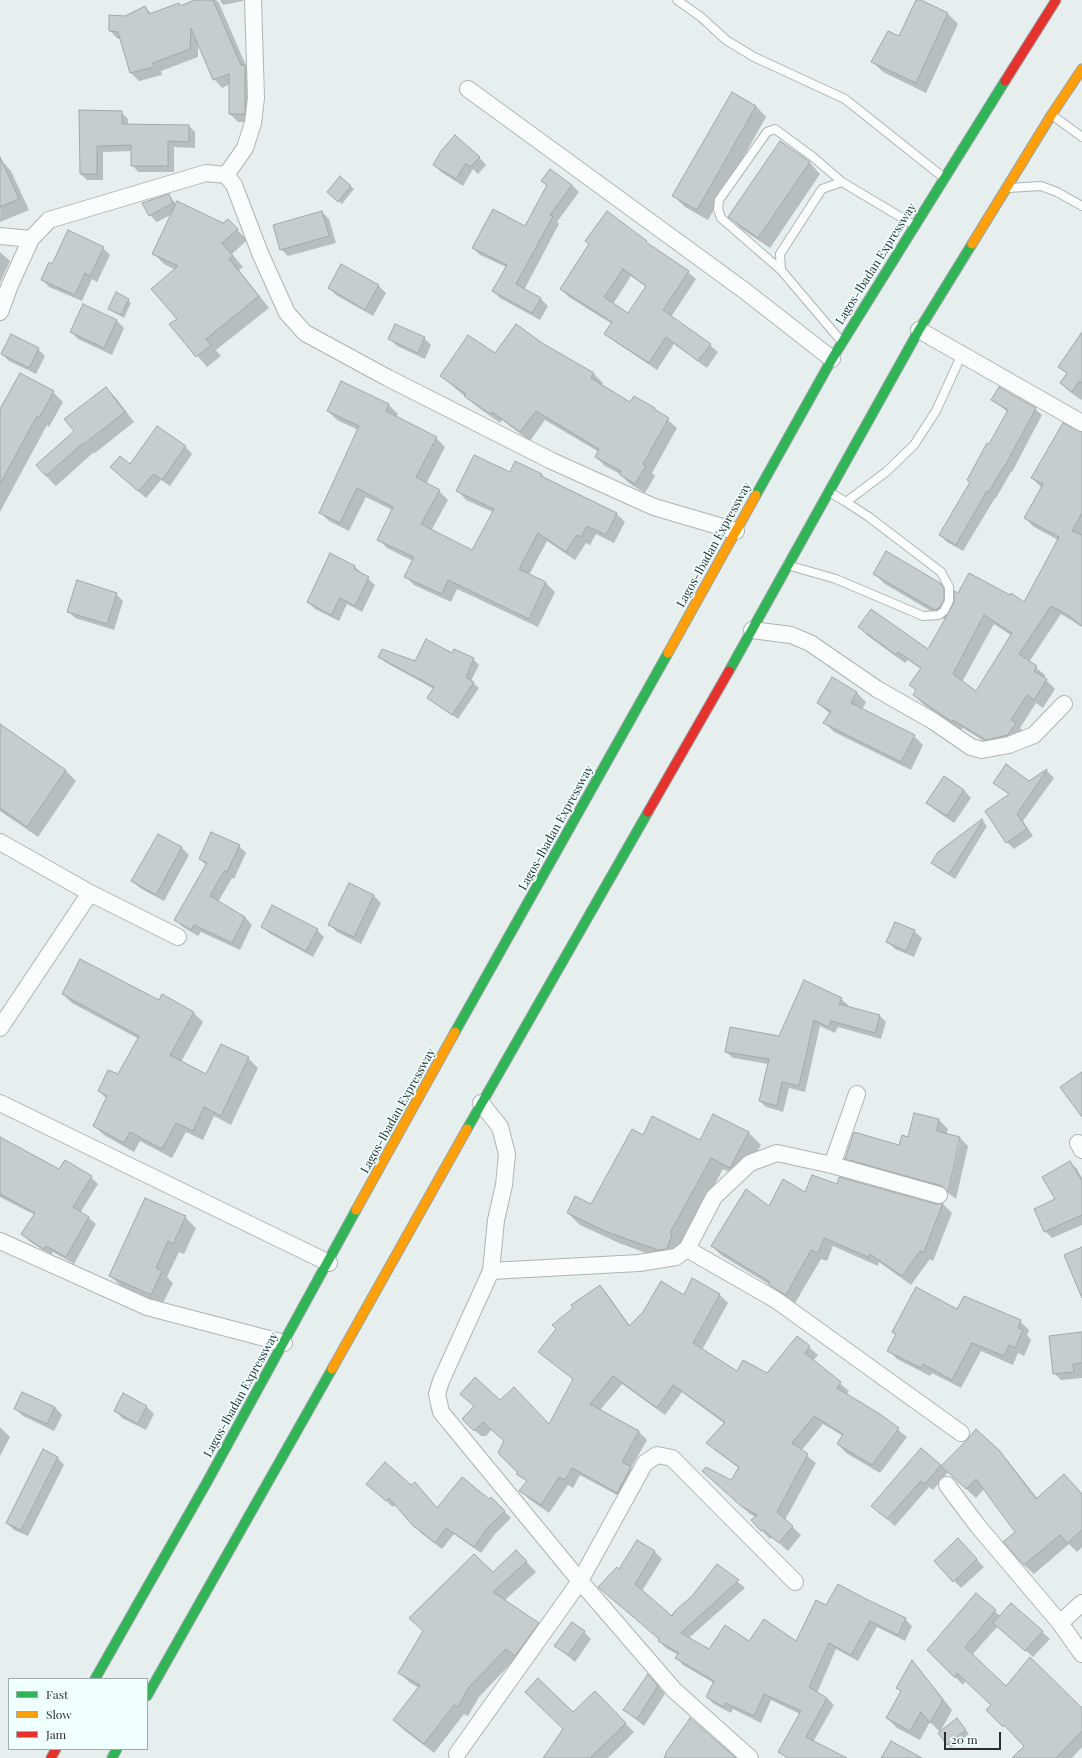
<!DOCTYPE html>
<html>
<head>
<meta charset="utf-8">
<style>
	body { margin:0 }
	#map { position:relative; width:1082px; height:1758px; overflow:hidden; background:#e6eeee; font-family:"Playfair Display",serif }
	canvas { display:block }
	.legend { position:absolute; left:8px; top:1678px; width:140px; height:72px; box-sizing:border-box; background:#f0ffff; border:1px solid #a0abab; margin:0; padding:5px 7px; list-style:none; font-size:12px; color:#292e2e }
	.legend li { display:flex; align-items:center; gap:8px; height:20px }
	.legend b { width:20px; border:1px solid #a0abab }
	.scale { position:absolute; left:944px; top:1732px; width:57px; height:18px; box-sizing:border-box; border:2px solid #292e2e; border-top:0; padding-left:5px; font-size:12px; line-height:14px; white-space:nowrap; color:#292e2e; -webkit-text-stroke:3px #f0ffff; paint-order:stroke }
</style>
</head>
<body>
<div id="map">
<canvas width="1082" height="1758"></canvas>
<ul class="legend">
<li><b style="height:5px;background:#30b455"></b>Fast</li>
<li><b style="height:5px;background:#ff9f0a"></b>Slow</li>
<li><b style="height:5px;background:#e5322d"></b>Jam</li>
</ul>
<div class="scale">20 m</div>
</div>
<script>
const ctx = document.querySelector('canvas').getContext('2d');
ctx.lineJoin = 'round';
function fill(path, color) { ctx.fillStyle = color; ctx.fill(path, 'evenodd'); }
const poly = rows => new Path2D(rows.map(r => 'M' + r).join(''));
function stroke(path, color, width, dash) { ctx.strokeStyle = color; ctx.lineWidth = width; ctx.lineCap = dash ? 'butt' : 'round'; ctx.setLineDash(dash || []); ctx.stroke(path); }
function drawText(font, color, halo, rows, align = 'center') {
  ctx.font = font + ' "Playfair Display",serif'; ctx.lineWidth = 3.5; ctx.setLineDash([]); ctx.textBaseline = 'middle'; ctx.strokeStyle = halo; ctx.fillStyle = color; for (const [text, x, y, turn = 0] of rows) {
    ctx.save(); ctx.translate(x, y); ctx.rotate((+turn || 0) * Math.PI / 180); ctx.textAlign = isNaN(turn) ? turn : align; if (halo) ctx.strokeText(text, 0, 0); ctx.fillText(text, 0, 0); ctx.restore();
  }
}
const shadow = poly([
	[197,0,216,0,219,3,247,68,253,75,252,122,238,122,230,114,230,84,222,88,214,79,198,44,198,57,161,71,162,75,139,81,131,73,122,39,118,39,110,31,125,17,145,7,152,14,179,4,181,7],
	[220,0,243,0,243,1,223,5],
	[917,0,948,14,958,24,926,93,883,72,873,62,899,38],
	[756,106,766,117,708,220,685,207,674,196],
	[80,111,121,112,128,119,128,125,189,126,195,132,195,148,174,147,174,172,138,172,132,165,132,151,103,152,103,180,87,180,81,174],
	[781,142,810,163,820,174,770,248,740,228,730,217],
	[479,157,486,165,478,174,473,169,463,186,441,172,434,165],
	[1,160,11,171,29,210,0,222],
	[542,181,572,185,579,192,557,222,559,224,524,290,541,299,548,306,540,320,500,298,493,291,506,267,480,255,473,248,525,227,547,186],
	[350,186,354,189,342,204,331,195],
	[168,195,177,205,223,224,228,220,247,240,232,254,243,267,239,270,269,308,216,350,221,356,207,367,171,325,178,319,176,270,164,264,154,254,172,214,157,222,150,215],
	[322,212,329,219,336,243,288,256,281,249],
	[608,213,652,248,688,272,696,279,671,317,710,345,718,352,707,368,674,344,657,370,614,341,606,333,612,324,569,297,561,289,590,244],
	[631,276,646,287,628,315,613,304],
	[103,248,110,255,97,282,92,279,82,301,49,287,42,279,52,265],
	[0,252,10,261,0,283],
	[342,265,379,286,386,293,373,316,336,295,329,288],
	[128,300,131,303,124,318,109,309],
	[84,306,117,321,124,328,112,355,78,339,71,332],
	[424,338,431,345,425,359,397,346,390,339],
	[542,344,593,373,603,383,601,386,631,403,654,408,677,428,652,473,655,476,645,493,630,484,620,474,605,466,596,457,599,452,545,420,530,441,502,420,500,423,475,405,441,376,495,355],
	[1082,344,1082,399,1081,400,1070,392,1061,383,1067,374,1059,366],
	[38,349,45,356,36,374,9,361,2,354],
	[342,382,389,405,398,414,396,417,436,438,445,447,426,484,439,491,448,500,431,531,472,551,493,512,466,500,458,491,510,473,516,462,542,475,547,480,616,513,625,522,614,543,596,534,590,545,586,543,575,560,547,541,529,575,546,583,555,592,538,627,457,589,451,602,414,585,406,577,413,561,387,548,378,539,392,510,366,497,349,531,329,521,320,512,358,430,337,420,328,411],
	[106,388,116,398,134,422,95,453,94,452,56,486,46,476],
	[53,392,63,402,49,427,47,425,0,512,0,411],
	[992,400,1035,409,1042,415,1012,472,1011,472,996,498,995,498,963,551,947,542,940,535,971,483,1008,412],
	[1082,433,1082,627,1061,614,1029,662,1045,675,1044,678,1055,689,1043,708,1036,703,1020,728,1024,732,995,748,963,728,961,730,923,704,914,695,917,691,910,685,921,669,908,660,905,663,868,636,859,627,928,651,946,620,885,584,874,573,940,583,951,595,955,602,959,594,1024,603,1058,540,1034,527,1025,518,1042,488,1032,478],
	[994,624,1012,636,976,692,962,682],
	[185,446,192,454,170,486,161,480,146,498,119,474],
	[355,567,375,585,362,612,347,604,339,621,315,609,308,602],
	[116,594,123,601,114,630,75,618,68,611],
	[453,654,473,659,479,665,471,681,479,688,458,719,429,698,434,689,385,662,379,656,415,662],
	[833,678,857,693,866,702,862,710,914,736,923,745,911,770,834,732,825,723,830,714,818,703],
	[0,725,65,770,76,781,38,837,0,811],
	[1046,770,1054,778,1023,821,1033,836,1014,849,1007,842,1010,795,995,782,1029,782],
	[964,790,971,798,954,823,935,810,928,803],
	[982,820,987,826,955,879,938,868,933,863],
	[158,835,182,848,189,855,164,901,140,888,133,881],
	[239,846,246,853,234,879,232,878,218,902,245,917,252,925,240,950,201,932,198,936,183,927,175,920,206,865,200,859],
	[349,884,374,896,381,903,361,944,337,932,330,925],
	[262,926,317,930,324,937,313,957,269,933],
	[914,931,922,938,914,957,895,949,888,942],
	[63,994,159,1002,193,1012,203,1022,181,1062,207,1076,248,1058,258,1068,231,1125,214,1116,203,1140,186,1132,172,1158,140,1141,134,1152,104,1135,94,1126,107,1099,99,1091,119,1076,139,1039,72,1003],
	[841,999,848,1005,847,1007,879,1015,886,1022,881,1039,838,1027,835,1033,820,1026,805,1092,789,1088,783,1112,766,1107,760,1101,769,1064,733,1058,726,1052,780,1037],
	[914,1114,939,1120,948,1129,946,1135,960,1138,968,1146,956,1199,948,1193,960,1142,958,1142,946,1193,855,1167,846,1158,900,1147,909,1138],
	[713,1115,749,1133,761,1145,742,1179,723,1169,682,1245,670,1262,619,1243,580,1225,568,1213,592,1205,643,1136,700,1142],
	[0,1139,60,1171,91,1177,98,1184,80,1213,89,1218,96,1224,74,1264,53,1252,51,1255,29,1241,23,1234,35,1215,0,1197],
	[1070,1162,1077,1169,1082,1178,1082,1225,1052,1238,1045,1231],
	[838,1185,936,1205,943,1204,952,1213,933,1261,930,1259,911,1285,879,1262,878,1266,833,1246,827,1261,821,1259,795,1303,779,1294,770,1285,721,1255,712,1246,769,1207,806,1193],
	[185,1217,196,1228,184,1254,179,1252,167,1277,173,1283,162,1305,121,1286,110,1276],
	[693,1280,720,1295,728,1303,702,1350,737,1372,767,1375,809,1347,818,1355,813,1361,849,1391,846,1395,880,1415,907,1437,880,1473,846,1453,838,1444,843,1436,823,1424,801,1451,816,1463,785,1520,801,1535,788,1551,772,1537,770,1539,752,1520,756,1517,750,1514,712,1480,731,1482,740,1469,716,1451,707,1443,725,1424,682,1392,665,1415,622,1384,600,1410,639,1432,647,1440,631,1468,639,1476,626,1500,580,1475,573,1488,568,1485,549,1513,529,1499,521,1491,528,1481,505,1441,492,1429,486,1436,481,1436,463,1419,500,1401,549,1425,574,1380,539,1352,600,1286,608,1295,630,1326,684,1296],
	[957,1310,1020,1321,1029,1330,1027,1335,1031,1340,1024,1356,1018,1353,1013,1365,981,1351,961,1388,932,1373,930,1376,897,1359,888,1350,896,1335,893,1332],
	[1082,1332,1082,1378,1061,1380,1054,1373],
	[123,1395,147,1407,154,1414,146,1430,122,1418,115,1410],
	[55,1407,62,1415,54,1431,23,1416,16,1409],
	[0,1427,10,1437,0,1456],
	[969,1439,998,1451,1008,1461,1038,1499,1082,1494,1082,1547,1077,1552,1069,1544,1034,1574,1024,1565,1017,1532,984,1489,976,1498,948,1472,933,1490,929,1487,895,1526,880,1513,921,1449,942,1467],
	[57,1457,64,1465,28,1536,14,1530,7,1523],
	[374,1490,438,1509,489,1500,491,1498,511,1518,495,1534,481,1553,454,1534,442,1549,421,1533,396,1504,393,1507],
	[958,1540,984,1567,961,1588,935,1561],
	[637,1541,655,1552,662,1559,642,1591,672,1618,693,1596,717,1565,745,1588,689,1638,710,1650,749,1642,796,1642,827,1606,905,1619,912,1626,905,1641,877,1627,858,1661,836,1649,817,1693,827,1698,834,1705,813,1742,845,1758,786,1758,782,1753,800,1714,771,1700,761,1723,733,1709,731,1713,714,1704,707,1697,714,1683,683,1665,677,1658,678,1655,666,1648,659,1641,660,1640,607,1593],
	[526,1561,536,1572,504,1601,538,1624,548,1633,516,1658,479,1697,468,1716,464,1714,434,1753,404,1730,394,1720,419,1688,409,1682,400,1673,493,1573],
	[976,1594,1000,1616,1011,1604,1050,1639,1033,1657,998,1626,972,1655,1006,1687,1082,1709,1082,1747,1072,1758,1013,1758,1026,1746,988,1710,992,1705,966,1680,963,1685,929,1650],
	[584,1632,591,1639,575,1662,556,1646],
	[912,1662,921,1671,952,1710,940,1732,930,1722,920,1740,897,1728,887,1718,902,1692,898,1688],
	[655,1682,665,1694,644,1726,624,1710],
	[595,1693,634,1732,608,1758,544,1758,573,1714],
	[960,1723,969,1734,951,1748,939,1734]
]);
const building = poly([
	[194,0,213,0,241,65,245,65,245,114,229,114,229,74,213,80,191,28,190,49,153,63,154,67,130,73,118,32,109,31,109,15,125,16,145,6,149,14,179,3,180,6,194,0],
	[916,0,921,0,948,13,916,83,871,62,888,31,899,36,916,0],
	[732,92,756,106,697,210,672,196,732,92],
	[79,110,122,111,122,124,189,125,189,142,168,141,168,166,131,166,131,145,97,146,97,174,80,174,79,110],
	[455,135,480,157,470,167,466,163,456,179,433,165,441,151,455,135],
	[780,141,810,162,758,238,728,217,780,141],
	[0,157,19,199,0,207,0,157],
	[550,169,572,185,550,215,553,216,516,284,541,298,532,313,492,291,507,265,472,248,493,209,525,226,547,185,541,181,550,169],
	[340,176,351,186,338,202,327,192,340,176],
	[169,194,173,203,149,216,142,203,169,194],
	[177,201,223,223,228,219,238,229,222,243,233,256,229,259,259,296,206,339,211,345,196,357,169,324,177,319,151,289,178,266,152,254,177,201],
	[322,211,329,236,280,250,273,225,322,211],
	[607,211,647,241,646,242,689,271,663,310,711,344,698,361,666,337,649,363,604,334,612,322,560,289,589,244,585,241,607,211],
	[623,269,646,286,628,313,604,297,623,269],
	[68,230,104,247,90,276,85,273,75,295,41,280,49,262,52,264,68,230],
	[341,264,379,285,365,310,328,288,341,264],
	[116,292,129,299,121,315,108,309,116,292],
	[83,304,117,320,104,348,70,332,83,304],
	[395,324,425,337,418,353,388,339,395,324],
	[516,324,542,343,594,373,591,378,630,402,634,396,655,408,654,409,669,418,643,464,646,466,635,484,619,474,621,471,595,457,599,449,536,411,520,432,492,412,490,414,464,396,466,394,440,376,468,335,495,353,516,324],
	[1082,332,1082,383,1079,381,1072,392,1060,383,1067,373,1058,367,1082,332],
	[11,334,39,348,29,368,1,354,11,334],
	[20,373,54,391,39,418,37,416,0,484,0,409,20,373],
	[341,381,389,404,386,411,437,437,416,477,440,490,421,524,472,550,494,509,456,491,474,455,510,472,515,461,542,474,541,476,617,513,606,535,587,526,581,537,577,535,566,552,538,533,519,569,546,582,529,619,448,580,442,594,404,577,414,557,377,540,393,507,357,488,340,523,319,513,359,426,327,411,341,381],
	[106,387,125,412,84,444,83,443,46,476,36,465,74,431,64,419,106,387],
	[999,387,1036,408,1005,466,1004,466,989,492,987,491,956,545,939,535,970,482,967,480,987,443,989,444,1008,410,991,400,999,387],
	[1063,423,1082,432,1082,513,1072,531,1082,535,1082,626,1068,615,1051,606,1019,654,1037,666,1034,671,1047,679,1034,700,1027,695,1011,720,1016,723,1008,735,986,740,953,720,952,722,913,695,916,690,909,685,921,668,898,652,896,655,858,627,871,609,928,649,954,603,954,591,958,593,969,573,1010,595,1011,593,1024,602,1059,537,1024,518,1043,484,1031,478,1063,423],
	[984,615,1012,633,976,691,953,674,984,615],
	[157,426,186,446,162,480,154,474,138,491,110,467,120,456,130,464,157,426],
	[886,551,940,583,944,588,944,600,940,607,935,610,873,574,886,551],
	[330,553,355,566,354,569,369,577,355,606,340,598,331,615,307,602,330,553],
	[77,580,117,593,107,624,67,612,77,580],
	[426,639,452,653,454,649,474,658,466,677,474,682,452,715,427,698,434,687,378,657,382,649,415,661,426,639],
	[832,677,857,692,851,703,915,735,901,762,823,723,831,711,817,703,832,677],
	[0,724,66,770,27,827,0,808,0,724],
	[1006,764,1029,781,1047,769,1047,770,1017,814,1027,829,1006,843,985,811,1009,794,993,783,1006,764],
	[944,776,964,790,947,816,926,803,944,776],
	[982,819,983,820,949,874,931,863,938,852,982,819],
	[211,832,240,845,227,872,224,871,210,896,245,917,232,943,194,925,191,930,174,920,207,863,199,859,211,832],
	[158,834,182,847,156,895,131,881,158,834],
	[349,883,374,895,354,937,328,925,349,883],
	[272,905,318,929,306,951,261,927,272,905],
	[895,922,915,930,906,951,886,942,895,922],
	[80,959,159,1000,162,994,194,1012,170,1055,206,1074,221,1044,249,1057,221,1116,204,1107,193,1131,176,1123,162,1149,130,1132,124,1143,93,1126,107,1096,98,1091,108,1070,118,1074,139,1036,62,994,80,959],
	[804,980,842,998,839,1004,880,1015,875,1033,831,1021,828,1027,814,1020,799,1086,782,1082,777,1106,759,1101,769,1059,725,1052,730,1027,779,1036,804,980],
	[1082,1072,1082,1117,1060,1087,1082,1072],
	[914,1113,939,1119,937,1131,960,1137,948,1192,942,1186,845,1159,854,1132,899,1145,902,1135,908,1137,914,1113],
	[713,1114,749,1132,730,1168,711,1158,670,1233,672,1234,667,1249,658,1250,607,1232,567,1213,575,1196,591,1204,632,1129,643,1135,652,1116,700,1140,713,1114],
	[0,1137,59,1169,65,1160,92,1176,73,1207,89,1217,66,1257,46,1246,43,1249,21,1234,35,1213,0,1194,0,1137],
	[1070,1161,1082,1181,1082,1215,1044,1232,1034,1209,1055,1199,1042,1177,1070,1161],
	[812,1175,837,1184,839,1177,936,1204,943,1203,924,1252,920,1251,902,1276,870,1254,868,1257,824,1238,818,1253,811,1250,786,1295,769,1285,770,1282,711,1246,746,1189,769,1206,783,1179,805,1192,812,1175],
	[145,1198,186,1216,173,1244,168,1241,156,1268,162,1271,151,1295,109,1276,145,1198],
	[1082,1247,1082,1298,1064,1255,1082,1247],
	[692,1278,720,1294,693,1343,737,1371,743,1360,767,1373,797,1336,810,1346,805,1353,841,1382,837,1388,880,1414,899,1428,872,1465,837,1444,843,1434,814,1416,792,1443,808,1454,777,1512,793,1526,779,1543,763,1530,761,1531,751,1520,757,1515,741,1506,702,1471,706,1467,731,1480,739,1467,706,1443,725,1422,673,1385,657,1408,613,1376,590,1404,639,1431,622,1462,631,1467,617,1493,572,1468,565,1480,559,1477,541,1505,519,1491,527,1481,516,1474,518,1473,498,1453,504,1441,483,1422,474,1431,462,1419,474,1406,460,1394,475,1377,500,1400,514,1387,549,1424,573,1379,538,1352,556,1329,552,1325,573,1308,571,1305,600,1285,629,1326,643,1312,661,1281,684,1295,692,1278],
	[916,1287,957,1309,964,1296,1021,1320,1018,1328,1023,1330,1015,1348,1009,1345,1004,1356,972,1343,952,1380,923,1364,921,1368,887,1351,896,1334,892,1332,916,1287],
	[1082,1332,1082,1363,1073,1364,1074,1372,1053,1374,1049,1336,1082,1332],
	[22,1392,55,1407,47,1424,14,1409,22,1392],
	[123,1393,147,1406,138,1424,114,1411,123,1393],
	[976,1429,999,1450,1036,1499,1064,1474,1082,1494,1082,1530,1067,1543,1060,1535,1024,1565,1003,1542,1015,1532,976,1479,966,1489,941,1466,968,1439,976,1429],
	[921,1448,941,1465,925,1484,921,1481,887,1519,871,1506,921,1448],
	[43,1449,58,1457,21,1530,6,1523,43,1449],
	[385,1462,411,1485,415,1482,437,1508,462,1477,489,1499,491,1497,505,1511,488,1527,474,1547,446,1528,435,1543,415,1527,414,1527,389,1498,386,1501,366,1484,385,1462],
	[958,1538,977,1559,953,1582,934,1561,958,1538],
	[637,1540,655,1551,635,1584,672,1616,674,1612,692,1596,717,1564,739,1580,681,1633,709,1649,725,1625,749,1641,764,1619,796,1641,816,1600,826,1605,838,1584,864,1598,906,1618,898,1635,870,1621,851,1655,829,1643,809,1687,827,1698,806,1737,847,1758,788,1758,778,1752,801,1711,764,1694,754,1716,726,1703,724,1707,706,1697,714,1681,675,1658,679,1653,658,1641,659,1639,598,1587,617,1567,619,1569,637,1540],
	[516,1550,527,1561,493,1592,539,1623,515,1656,506,1649,469,1687,458,1707,454,1705,424,1744,393,1720,420,1685,398,1673,423,1631,409,1618,474,1554,493,1572,516,1550],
	[976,1593,996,1610,965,1647,1006,1686,1030,1657,1082,1708,1082,1731,1056,1758,1012,1758,1024,1746,1004,1725,1003,1727,986,1710,991,1705,957,1673,955,1678,927,1650,976,1593],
	[1011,1603,1043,1631,1025,1651,993,1623,1011,1603],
	[572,1622,585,1631,568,1655,554,1646,572,1622],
	[912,1660,943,1700,930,1723,921,1712,910,1731,886,1718,901,1691,896,1688,912,1660],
	[648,1674,658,1686,637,1719,623,1710,648,1674],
	[538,1678,573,1712,595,1691,626,1723,590,1758,543,1758,563,1729,525,1692,538,1678],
	[690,1718,720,1744,736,1758,664,1758,667,1751,690,1718],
	[957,1718,966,1730,947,1745,938,1733,957,1718],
	[891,1741,922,1758,881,1758,891,1741]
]);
const lane = poly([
	[677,0,701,17,726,40,754,57,845,99,943,177],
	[1052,115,1082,137],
	[1009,188,1041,186,1057,192,1082,206],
	[781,270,721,218,718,209,719,200,767,132,775,129,813,157,842,182],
	[842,342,781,270,780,254,822,189,842,182,914,225],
	[846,502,886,472,914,445,936,411,962,354],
	[787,565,836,579,923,616,939,615,944,611,949,601,949,587,941,572,869,517,846,502,829,492]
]);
const street = poly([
	[468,89,745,291,832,359],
	[226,175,245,148,253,123,256,98,253,0],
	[0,236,31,239],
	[0,312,10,285,31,239,49,220,206,173,226,175,234,185,260,253,287,313,305,333,388,378,552,461,654,507,736,531],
	[919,330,1082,423],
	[752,630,791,635,810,643,877,689,933,721,971,747,982,750,1009,745,1034,735,1064,704],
	[0,842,90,893,178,937],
	[0,1028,90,893],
	[0,1103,329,1263],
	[481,1103,500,1127,507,1154,504,1185,496,1220,491,1271,441,1381,437,1394,441,1412,580,1581,674,1690,750,1758],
	[1078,1143,1082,1150],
	[832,1165,857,1094],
	[0,1241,147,1307,284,1343],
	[687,1249,776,1300,961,1433],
	[491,1271,639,1263,676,1257,687,1249,714,1197,750,1163,777,1153,832,1165,939,1195],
	[947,1485,977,1525,1060,1623,1082,1654],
	[1060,1623,1082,1603],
	[457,1754,580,1581,645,1463,657,1455,672,1458,795,1582]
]);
const fast = poly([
	[756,495,832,359,1005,81],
	[729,671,919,330,972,244],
	[455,1032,668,653],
	[467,1129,648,812],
	[95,1679,207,1482,356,1210],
	[147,1696,332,1369],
	[112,1758,117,1749]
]);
const slow = poly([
	[972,244,1052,114,1082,69],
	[668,653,756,495],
	[356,1210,455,1032],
	[332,1369,467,1129]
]);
const jam = poly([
	[1005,81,1056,0],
	[648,812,729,671],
	[51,1758,56,1749]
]);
const streetNames = [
	["Lagos-Ibadan Expressway",876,264,-58],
	["Lagos-Ibadan Expressway",714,545,-61],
	["Lagos-Ibadan Expressway",556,828,-61],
	["Lagos-Ibadan Expressway",398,1111,-61],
	["Lagos-Ibadan Expressway",241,1395,-61]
];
fill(shadow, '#0003');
fill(building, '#c7cdcc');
stroke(building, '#a2a8a7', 1);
stroke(lane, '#aeb5b5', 10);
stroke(street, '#aeb5b5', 18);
stroke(fast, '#95a4a9', 11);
stroke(slow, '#95a4a9', 11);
stroke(jam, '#95a4a9', 11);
stroke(lane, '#fbfcfc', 8);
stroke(street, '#fbfcfc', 16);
stroke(fast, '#30b455', 9);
stroke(slow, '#ff9f0a', 9);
stroke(jam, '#e5322d', 9);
drawText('12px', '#292e2e', '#f0ffff', streetNames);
</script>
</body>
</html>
